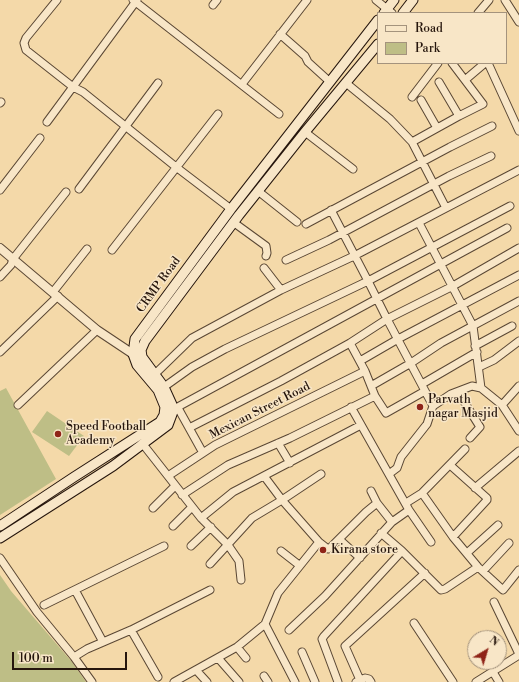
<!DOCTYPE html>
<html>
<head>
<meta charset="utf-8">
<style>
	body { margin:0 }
	#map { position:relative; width:519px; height:682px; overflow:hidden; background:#f4d9a9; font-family:"Libre Bodoni",serif }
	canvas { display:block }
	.legend { position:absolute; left:377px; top:12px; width:130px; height:52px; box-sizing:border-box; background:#f8e6c7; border:1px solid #a4937d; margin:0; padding:5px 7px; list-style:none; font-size:12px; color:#26160d }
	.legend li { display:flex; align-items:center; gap:8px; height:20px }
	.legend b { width:20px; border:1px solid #a4937d }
	.north { position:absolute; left:467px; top:630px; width:40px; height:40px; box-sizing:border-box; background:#f8e6c7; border:1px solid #a4937d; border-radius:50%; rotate:38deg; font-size:11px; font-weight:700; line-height:16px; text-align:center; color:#26160d }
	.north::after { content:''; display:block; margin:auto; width:14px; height:18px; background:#8f2418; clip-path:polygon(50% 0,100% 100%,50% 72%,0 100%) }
	.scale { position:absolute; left:12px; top:652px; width:115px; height:18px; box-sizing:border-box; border:2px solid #26160d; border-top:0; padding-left:5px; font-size:12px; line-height:14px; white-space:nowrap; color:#26160d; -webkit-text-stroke:3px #f8e6c7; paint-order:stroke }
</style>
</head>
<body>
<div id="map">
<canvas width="519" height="682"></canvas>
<ul class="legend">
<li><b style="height:5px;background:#f8e6c7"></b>Road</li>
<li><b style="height:11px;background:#bebe86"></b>Park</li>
</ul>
<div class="north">N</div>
<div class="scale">100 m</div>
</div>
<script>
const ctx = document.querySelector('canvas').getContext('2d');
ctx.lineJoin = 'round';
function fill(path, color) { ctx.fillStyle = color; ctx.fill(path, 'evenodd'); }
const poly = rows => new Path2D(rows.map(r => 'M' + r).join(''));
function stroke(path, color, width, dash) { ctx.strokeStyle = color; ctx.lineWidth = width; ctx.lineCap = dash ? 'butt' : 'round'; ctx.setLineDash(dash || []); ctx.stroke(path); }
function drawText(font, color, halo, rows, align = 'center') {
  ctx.font = font + ' "Libre Bodoni",serif'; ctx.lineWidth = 3; ctx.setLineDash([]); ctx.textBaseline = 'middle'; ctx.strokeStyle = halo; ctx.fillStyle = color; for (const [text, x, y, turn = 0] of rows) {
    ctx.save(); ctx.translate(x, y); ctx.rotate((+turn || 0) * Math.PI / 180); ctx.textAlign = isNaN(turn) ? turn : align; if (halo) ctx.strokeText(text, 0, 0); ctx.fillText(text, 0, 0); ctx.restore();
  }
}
const green = poly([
	[6,388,56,479,0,515,0,391],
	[47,411,84,436,69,456,32,432],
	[0,575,11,591,72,662,86,682,0,682]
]);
const minor = poly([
	[57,0,26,38,24,43,26,50,73,87,83,92,176,167,231,209],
	[133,0,279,114],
	[376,0,392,13],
	[505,0,519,22],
	[213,5,217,0],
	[478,13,489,0],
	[280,34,305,56,308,62,330,82],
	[488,63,519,131],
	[465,80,485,63],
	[439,82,459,116],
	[346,83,390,119,412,142],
	[242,84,307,0],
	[412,97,438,63],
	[421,100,437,128],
	[0,103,1,102],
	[47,122,137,0],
	[305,132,353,169],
	[79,189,158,83],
	[0,190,40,138],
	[258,191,297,222],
	[446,208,412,142,459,116,483,104,452,63],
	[331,210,368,281,387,319,433,406,451,394,472,386,481,388,502,405,519,431],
	[233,222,266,246,267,253,266,256],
	[419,223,473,326,481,388],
	[306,224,450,147,492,126],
	[112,250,218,114],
	[286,260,329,240,449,176,491,156],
	[264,268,281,290],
	[0,277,11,265,13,259,66,192],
	[53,292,87,249],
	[350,343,365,371,375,396,386,413,425,391],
	[475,346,512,326],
	[0,352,58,296],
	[360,361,398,339,519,275],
	[479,367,494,360,519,341],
	[155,374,192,338,281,290,354,256,519,170],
	[422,384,477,352],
	[371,386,411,363,441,343,519,301],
	[164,387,192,367,225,349,368,281,510,206],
	[458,392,480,427,470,438],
	[18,405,97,330],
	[502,405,519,386],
	[351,407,409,510,431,542],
	[178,408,203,453],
	[174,409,507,228],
	[189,428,281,381,350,343,387,319,453,286,519,248],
	[142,443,201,518],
	[278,443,290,463],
	[450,465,487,498,487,500,453,537],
	[389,474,397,468,401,457,427,424,433,406],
	[168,476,215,445,365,371],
	[264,476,282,500,319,542,328,549,331,547,366,512,377,503],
	[475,488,519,451],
	[371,491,377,503,392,522],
	[422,493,453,537,478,567,503,590,519,570],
	[182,495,228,465,290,438,375,396],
	[406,503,422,493,465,449],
	[153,508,175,486],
	[173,526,192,507],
	[381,533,402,551,441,590,445,589,478,567],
	[339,539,360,558],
	[191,546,211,527],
	[281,551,299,565],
	[467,553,498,525],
	[0,558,37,612,74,657,92,682],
	[210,564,252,518,282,500,321,474],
	[483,571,509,543],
	[241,580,239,561,228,545,201,518,233,492,361,425],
	[75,590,103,642],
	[494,602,519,654],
	[44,605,164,546],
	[414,623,453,682],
	[265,624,295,682],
	[131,630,158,677],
	[289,630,325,596,392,522,409,510],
	[237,647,246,658],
	[302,652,315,682],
	[74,657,87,649,131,630,210,590],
	[218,658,239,682],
	[196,670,207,682],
	[493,672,499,682],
	[264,676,268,682],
	[360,680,345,646,425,573],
	[174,682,237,647,265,624,278,593,319,542],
	[338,682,322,639,324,636,402,551],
	[356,682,365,678,369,679,371,682],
	[476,682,519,655]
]);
const tertiary = poly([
	[0,248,97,330,133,354]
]);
const secondary = poly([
	[384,13,394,0],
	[403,13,413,0],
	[0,526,74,477,160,422,164,415,165,407,158,390,137,365,133,354,135,339,231,209,378,20],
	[0,538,113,466,168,425,174,409,164,387,142,357,141,350,145,341,239,215,305,132,378,44]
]);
const markers = [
	[420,407,4,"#8f2418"],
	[58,434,4,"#8f2418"],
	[323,550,4,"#8f2418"]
];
const streetNames = [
	["CRMP Road",159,285,-54],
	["Mexican Street Road",260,411,-27]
];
const poiNames = [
	["Parvath",428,400],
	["nagar Masjid",428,414],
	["Speed Football",66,427],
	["Academy",66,441],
	["Kirana store",331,550]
];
fill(green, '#bebe86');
stroke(minor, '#5a4734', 9);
stroke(tertiary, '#5a4734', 10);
stroke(secondary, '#26160d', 11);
stroke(minor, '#f8e6c7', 7);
stroke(tertiary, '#f8e6c7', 8);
stroke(secondary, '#f8e6c7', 9);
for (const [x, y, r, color] of markers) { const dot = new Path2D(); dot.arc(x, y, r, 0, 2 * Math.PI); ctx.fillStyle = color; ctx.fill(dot); stroke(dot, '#f8e6c7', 1.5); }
drawText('12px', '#26160d', '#f8e6c7', streetNames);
drawText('12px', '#26160d', '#f8e6c7', poiNames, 'left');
</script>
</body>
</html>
